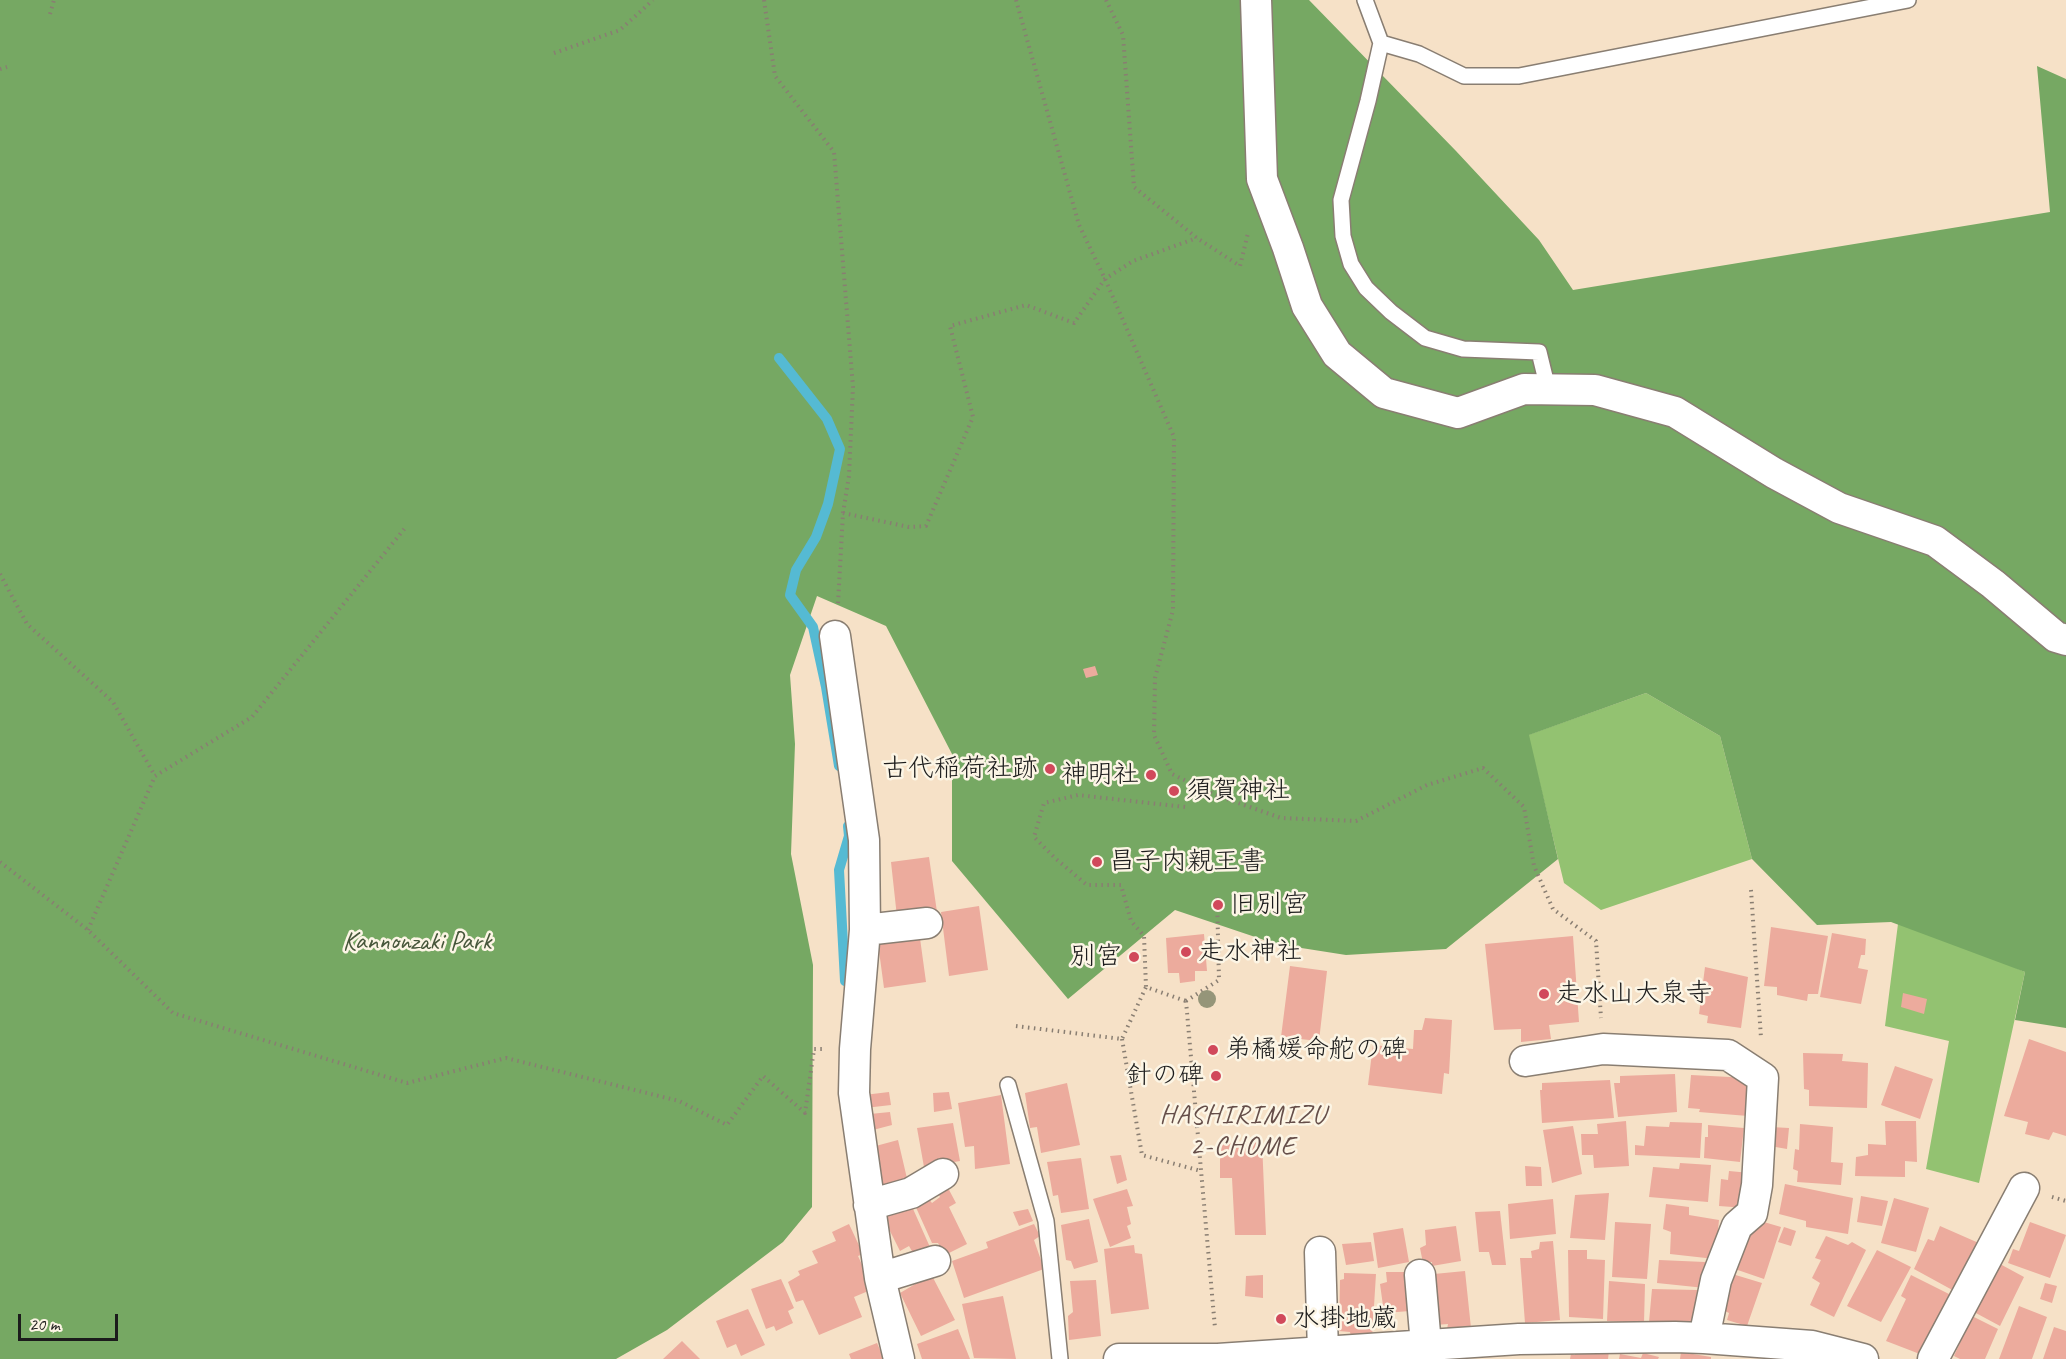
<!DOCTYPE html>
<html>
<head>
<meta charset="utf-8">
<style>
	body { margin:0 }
	#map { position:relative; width:2066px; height:1359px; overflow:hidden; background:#f6e1c7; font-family:Caveat,sans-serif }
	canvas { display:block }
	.scale { position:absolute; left:18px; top:1314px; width:100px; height:27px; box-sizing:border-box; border:3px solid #1c1c1c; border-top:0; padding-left:8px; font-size:18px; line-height:21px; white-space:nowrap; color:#1c1c1c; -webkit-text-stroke:4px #fcf5e5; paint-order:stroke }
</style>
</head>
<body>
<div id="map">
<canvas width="2066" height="1359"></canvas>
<div class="scale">20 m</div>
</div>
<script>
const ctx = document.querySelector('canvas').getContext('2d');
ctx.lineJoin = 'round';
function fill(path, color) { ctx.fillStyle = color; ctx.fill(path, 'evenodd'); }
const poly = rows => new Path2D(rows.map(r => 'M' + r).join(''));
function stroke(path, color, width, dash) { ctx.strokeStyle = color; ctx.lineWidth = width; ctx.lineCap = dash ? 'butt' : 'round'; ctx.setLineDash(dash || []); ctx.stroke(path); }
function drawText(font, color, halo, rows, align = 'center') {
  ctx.font = font + ' Caveat,"Klee One",sans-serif'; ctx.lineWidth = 5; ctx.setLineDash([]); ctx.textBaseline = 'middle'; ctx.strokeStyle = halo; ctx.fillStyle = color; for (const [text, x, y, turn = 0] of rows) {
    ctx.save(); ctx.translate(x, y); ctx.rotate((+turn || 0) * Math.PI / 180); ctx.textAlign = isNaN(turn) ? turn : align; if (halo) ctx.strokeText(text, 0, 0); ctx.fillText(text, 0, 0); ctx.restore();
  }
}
const green = poly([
	[1646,693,1720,736,1752,859,1601,910,1564,883,1528,735],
	[1899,916,2025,972,1979,1183,1926,1169,1949,1041,1885,1026]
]);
const forest = poly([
	[0,0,1309,0,1456,151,1539,240,1573,290,2050,212,2037,66,2066,79,2066,1028,2015,1020,2025,972,1891,922,1817,925,1752,859,1720,736,1646,693,1529,735,1558,859,1446,949,1346,955,1276,944,1175,910,1068,999,952,861,952,754,886,626,817,596,790,675,795,744,791,854,813,965,812,1207,783,1242,667,1330,616,1359,0,1359]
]);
const stream = poly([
	[779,358,827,419,840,449,828,504,816,537,796,570,790,595,813,627,826,687,839,766],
	[845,981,839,870,849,836,848,826]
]);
const building = poly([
	[1095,666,1098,675,1086,678,1083,669],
	[929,857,937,912,897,917,891,862],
	[979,906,988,970,949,976,941,912],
	[1771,927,1828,936,1818,994,1808,994,1807,1001,1777,995,1777,987,1764,986],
	[919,931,926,982,884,988,877,936],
	[1832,933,1866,939,1865,955,1861,955,1858,968,1868,970,1861,1004,1820,997],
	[1204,934,1207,971,1195,971,1195,981,1180,983,1179,973,1168,973,1166,938],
	[1573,936,1579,1022,1549,1025,1551,1039,1521,1042,1521,1029,1494,1030,1485,944],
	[1290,966,1327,971,1319,1041,1281,1037],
	[1705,967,1748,977,1741,1028,1707,1023,1708,1016,1699,1014],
	[1903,993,1927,999,1924,1014,1901,1007],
	[1425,1018,1452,1020,1449,1074,1444,1073,1442,1094,1368,1085,1373,1045,1413,1049,1414,1030,1422,1030],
	[2029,1039,2066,1052,2066,1136,2053,1132,2049,1140,2025,1134,2028,1122,2004,1116],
	[1803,1053,1843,1054,1842,1061,1868,1063,1867,1108,1809,1106,1809,1090,1804,1089],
	[1895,1066,1933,1079,1920,1119,1881,1105],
	[1675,1074,1677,1112,1618,1117,1614,1083,1620,1083,1620,1076],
	[1691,1075,1749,1078,1748,1116,1699,1112,1700,1109,1688,1108],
	[1610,1080,1614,1118,1542,1123,1540,1090,1542,1090,1542,1083],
	[1067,1083,1080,1145,1041,1153,1037,1127,1030,1128,1025,1093],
	[889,1092,891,1105,865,1108,864,1095],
	[949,1092,952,1109,934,1112,933,1093],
	[1001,1095,1010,1164,975,1169,974,1146,965,1147,958,1103],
	[890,1112,892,1125,873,1130,870,1114],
	[1626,1121,1629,1166,1594,1168,1593,1155,1582,1155,1581,1134,1598,1134,1597,1124],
	[1885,1121,1916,1121,1917,1162,1905,1161,1905,1177,1855,1176,1856,1157,1868,1155,1868,1144,1886,1145],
	[1670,1122,1702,1123,1700,1158,1635,1155,1635,1145,1644,1146,1646,1126,1669,1127],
	[953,1123,960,1161,924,1167,917,1128],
	[1800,1124,1833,1127,1831,1162,1843,1163,1841,1185,1797,1182,1798,1171,1793,1169,1795,1149,1799,1150],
	[1708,1125,1744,1128,1740,1162,1704,1158,1705,1137,1708,1137],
	[1573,1126,1582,1174,1552,1183,1543,1130],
	[1771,1127,1789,1128,1787,1149,1770,1146],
	[898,1140,909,1187,883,1192,872,1147],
	[1262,1142,1266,1235,1235,1235,1232,1178,1220,1178,1220,1144],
	[1121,1155,1127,1180,1117,1184,1110,1156],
	[1081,1158,1089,1209,1061,1213,1058,1195,1053,1196,1047,1162],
	[1680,1163,1711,1165,1708,1202,1649,1197,1653,1167,1679,1169],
	[1525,1166,1541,1167,1542,1186,1526,1186],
	[1729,1171,1750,1173,1746,1208,1719,1206,1721,1179,1728,1180],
	[1785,1184,1853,1198,1848,1234,1806,1227,1806,1221,1779,1214],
	[948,1188,956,1203,949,1207,967,1244,945,1255,938,1243,932,1243,914,1203,928,1198,932,1203,940,1197,937,1191],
	[1127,1189,1133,1206,1127,1207,1131,1224,1127,1226,1131,1238,1110,1247,1093,1199],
	[1609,1193,1605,1240,1570,1238,1575,1195],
	[1861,1196,1888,1201,1882,1226,1857,1222],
	[1894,1198,1929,1208,1916,1252,1881,1243],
	[1553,1199,1556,1234,1510,1239,1508,1204],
	[910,1202,933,1254,917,1260,909,1246,900,1251,881,1213],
	[1666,1204,1689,1207,1689,1215,1719,1220,1715,1259,1670,1254,1671,1232,1663,1229],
	[1028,1209,1033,1221,1019,1226,1013,1212],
	[1500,1211,1506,1265,1492,1265,1489,1252,1479,1252,1475,1212],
	[1089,1219,1098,1262,1074,1269,1071,1261,1066,1260,1061,1225],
	[1757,1220,1781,1227,1764,1279,1729,1267],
	[1615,1222,1651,1224,1647,1279,1612,1277],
	[2030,1222,2066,1235,2050,1278,2008,1263,2013,1249,2019,1251],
	[849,1224,863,1254,858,1256,873,1289,854,1297,862,1317,819,1335,803,1300,796,1302,788,1282,800,1275,798,1271,818,1263,812,1251,836,1241,832,1232],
	[1034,1224,1040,1236,1034,1240,1044,1269,964,1298,952,1261,988,1248,986,1242],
	[1456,1226,1461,1261,1432,1266,1432,1262,1423,1263,1420,1248,1426,1245,1425,1230],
	[1940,1226,1981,1244,1956,1292,1914,1269,1928,1239,1934,1241],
	[1784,1227,1796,1231,1791,1246,1778,1242],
	[1403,1228,1409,1262,1378,1268,1373,1233],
	[1826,1236,1848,1245,1852,1242,1866,1250,1834,1317,1810,1305,1820,1283,1812,1278,1821,1260,1815,1258],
	[1553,1241,1560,1320,1525,1323,1520,1258,1532,1258,1531,1251,1539,1249,1540,1242],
	[1371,1242,1374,1261,1346,1265,1342,1244],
	[1134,1245,1135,1253,1142,1254,1149,1309,1111,1314,1104,1249],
	[1568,1250,1587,1250,1587,1259,1605,1260,1603,1319,1569,1317],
	[1877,1250,1911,1267,1881,1322,1847,1306],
	[1659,1260,1705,1262,1705,1288,1657,1283],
	[2000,1264,2024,1277,2000,1326,1974,1312],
	[929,1270,955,1320,921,1336,900,1293,917,1283,913,1276],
	[1465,1271,1471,1328,1447,1329,1448,1324,1435,1325,1434,1274],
	[1386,1272,1405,1272,1405,1278,1411,1277,1410,1311,1384,1313,1380,1284,1387,1282],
	[1344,1273,1376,1274,1372,1338,1351,1337,1350,1332,1339,1331,1340,1280,1344,1279],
	[1729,1273,1762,1283,1747,1326,1727,1320,1729,1313,1719,1308],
	[1263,1275,1263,1298,1245,1296,1246,1276],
	[1911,1275,1955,1297,1925,1356,1886,1341,1906,1299,1901,1296],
	[781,1279,794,1308,788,1311,793,1323,776,1331,774,1326,766,1329,751,1289],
	[1096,1280,1101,1336,1069,1340,1068,1316,1073,1312,1070,1281],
	[1609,1281,1645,1284,1644,1323,1607,1321],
	[2045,1283,2057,1286,2052,1303,2040,1299],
	[1652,1289,1697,1290,1695,1324,1649,1322],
	[1003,1296,1016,1359,974,1358,962,1304],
	[2019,1306,2047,1317,2032,1359,1999,1359],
	[748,1309,765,1345,741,1356,736,1344,727,1348,716,1321],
	[1972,1316,1998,1329,1985,1359,1960,1359,1954,1356],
	[2054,1327,2066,1331,2066,1359,2043,1359],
	[958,1329,970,1359,922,1359,917,1344],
	[682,1341,700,1359,663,1359],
	[877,1343,884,1359,851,1359,849,1354],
	[1575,1347,1609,1351,1608,1359,1570,1359,1571,1354,1575,1355],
	[1681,1352,1711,1357,1711,1359,1680,1359],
	[1643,1353,1659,1357,1658,1359,1619,1359,1620,1354,1641,1358]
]);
const path = poly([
	[764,0,775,76,834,152,853,387,849,476,843,513,838,604],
	[1016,0,1079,225,1105,279,1174,437,1173,610,1155,678,1154,735,1172,774,1213,794,1281,818,1356,821,1427,785,1483,768,1524,807,1534,866,1553,909,1596,941,1601,1018],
	[1106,0,1123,35,1134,187,1197,238,1240,266,1248,233],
	[50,14,54,0],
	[554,53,620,30,653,0],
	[0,69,7,67],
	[843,513,909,527,926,526,973,417,950,326,1026,305,1074,323,1105,279,1133,261,1197,238],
	[0,574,27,624,113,702,155,776],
	[1185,807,1078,795,1044,803,1034,837,1056,859,1087,885,1121,885,1131,921,1144,936,1146,987,1186,1001],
	[0,862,88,930,173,1013,407,1083,506,1058,679,1101,727,1125,763,1076,805,1113,814,1049,822,1049],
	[1751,890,1761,1038],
	[88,930,155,776,252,717,405,528],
	[1186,1001,1215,1328],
	[1186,1001,1219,980,1217,897],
	[1016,1026,1122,1039,1146,987],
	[1122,1039,1142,1155,1201,1171],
	[2052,1197,2066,1201]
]);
const service = poly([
	[1365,0,1381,43,1368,101,1341,200,1343,236,1351,264,1366,288,1391,312,1425,338,1463,349,1539,352,1548,389],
	[1381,43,1419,54,1464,76,1519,76,1908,0],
	[1008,1085,1046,1221,1060,1359]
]);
const minor = poly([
	[1256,0,1262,179,1288,248,1307,306,1337,354,1384,393,1458,413,1524,389,1595,390,1675,412,1774,473,1839,508,1935,541,1993,584,2056,637,2066,640],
	[835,636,864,840,865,930,855,1049,854,1093,880,1278,899,1359],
	[865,930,927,923],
	[1525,1061,1603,1049,1728,1055,1763,1078,1757,1185,1752,1213,1737,1226,1716,1280,1704,1338],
	[869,1205,911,1193,943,1174],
	[1320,1252,1323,1352],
	[1420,1275,1426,1345],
	[880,1278,935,1261],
	[1119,1359,1218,1359,1519,1339,1675,1337,1704,1338,1812,1346,1863,1359],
	[1933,1359,2024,1188]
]);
const trees = [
	[1207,999]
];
const markers = [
	[1050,769,6,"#d1495b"],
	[1151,775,6,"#d1495b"],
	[1174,791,6,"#d1495b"],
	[1097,862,6,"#d1495b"],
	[1218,905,6,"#d1495b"],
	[1186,952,6,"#d1495b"],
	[1134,957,6,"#d1495b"],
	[1544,994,6,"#d1495b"],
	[1213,1050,6,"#d1495b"],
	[1216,1076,6,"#d1495b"],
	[1281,1319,6,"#d1495b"]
];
const poiNames = [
	["古代稲荷社跡",1038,769,"right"],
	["神明社",1139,775,"right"],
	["須賀神社",1186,791],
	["昌子内親王書",1109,862],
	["旧別宮",1230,905],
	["走水神社",1198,952],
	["別宮",1122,957,"right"],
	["走水山大泉寺",1556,994],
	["弟橘媛命舵の碑",1225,1050],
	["針の碑",1204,1076,"right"],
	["水掛地蔵",1293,1319]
];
const parkNames = [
	["Kannonzaki Park",417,942]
];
const neighbourhoodNames = [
	["HASHIRIMIZU",1243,1116],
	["2-CHOME",1243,1147]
];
fill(green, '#93c271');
fill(forest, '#76a863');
stroke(stream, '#55bad3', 10);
fill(building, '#ecab9d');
stroke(service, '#897e72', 18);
stroke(minor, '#897e72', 33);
stroke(path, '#897e72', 4, [1.5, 4.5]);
stroke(service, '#fff', 15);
stroke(minor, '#fff', 30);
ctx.fillStyle = '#959579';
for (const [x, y] of trees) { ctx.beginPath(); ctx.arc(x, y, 9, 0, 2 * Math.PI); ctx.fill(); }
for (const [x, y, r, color] of markers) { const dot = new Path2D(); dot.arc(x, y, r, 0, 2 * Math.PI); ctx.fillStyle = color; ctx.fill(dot); stroke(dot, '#fcf5e5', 2); }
drawText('26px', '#1c1c1c', '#fcf5e5', poiNames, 'left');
drawText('26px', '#46563a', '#fcf5e5', parkNames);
ctx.letterSpacing = '1.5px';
drawText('27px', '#654e49', '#fcf5e5', neighbourhoodNames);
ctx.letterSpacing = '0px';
</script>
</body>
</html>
